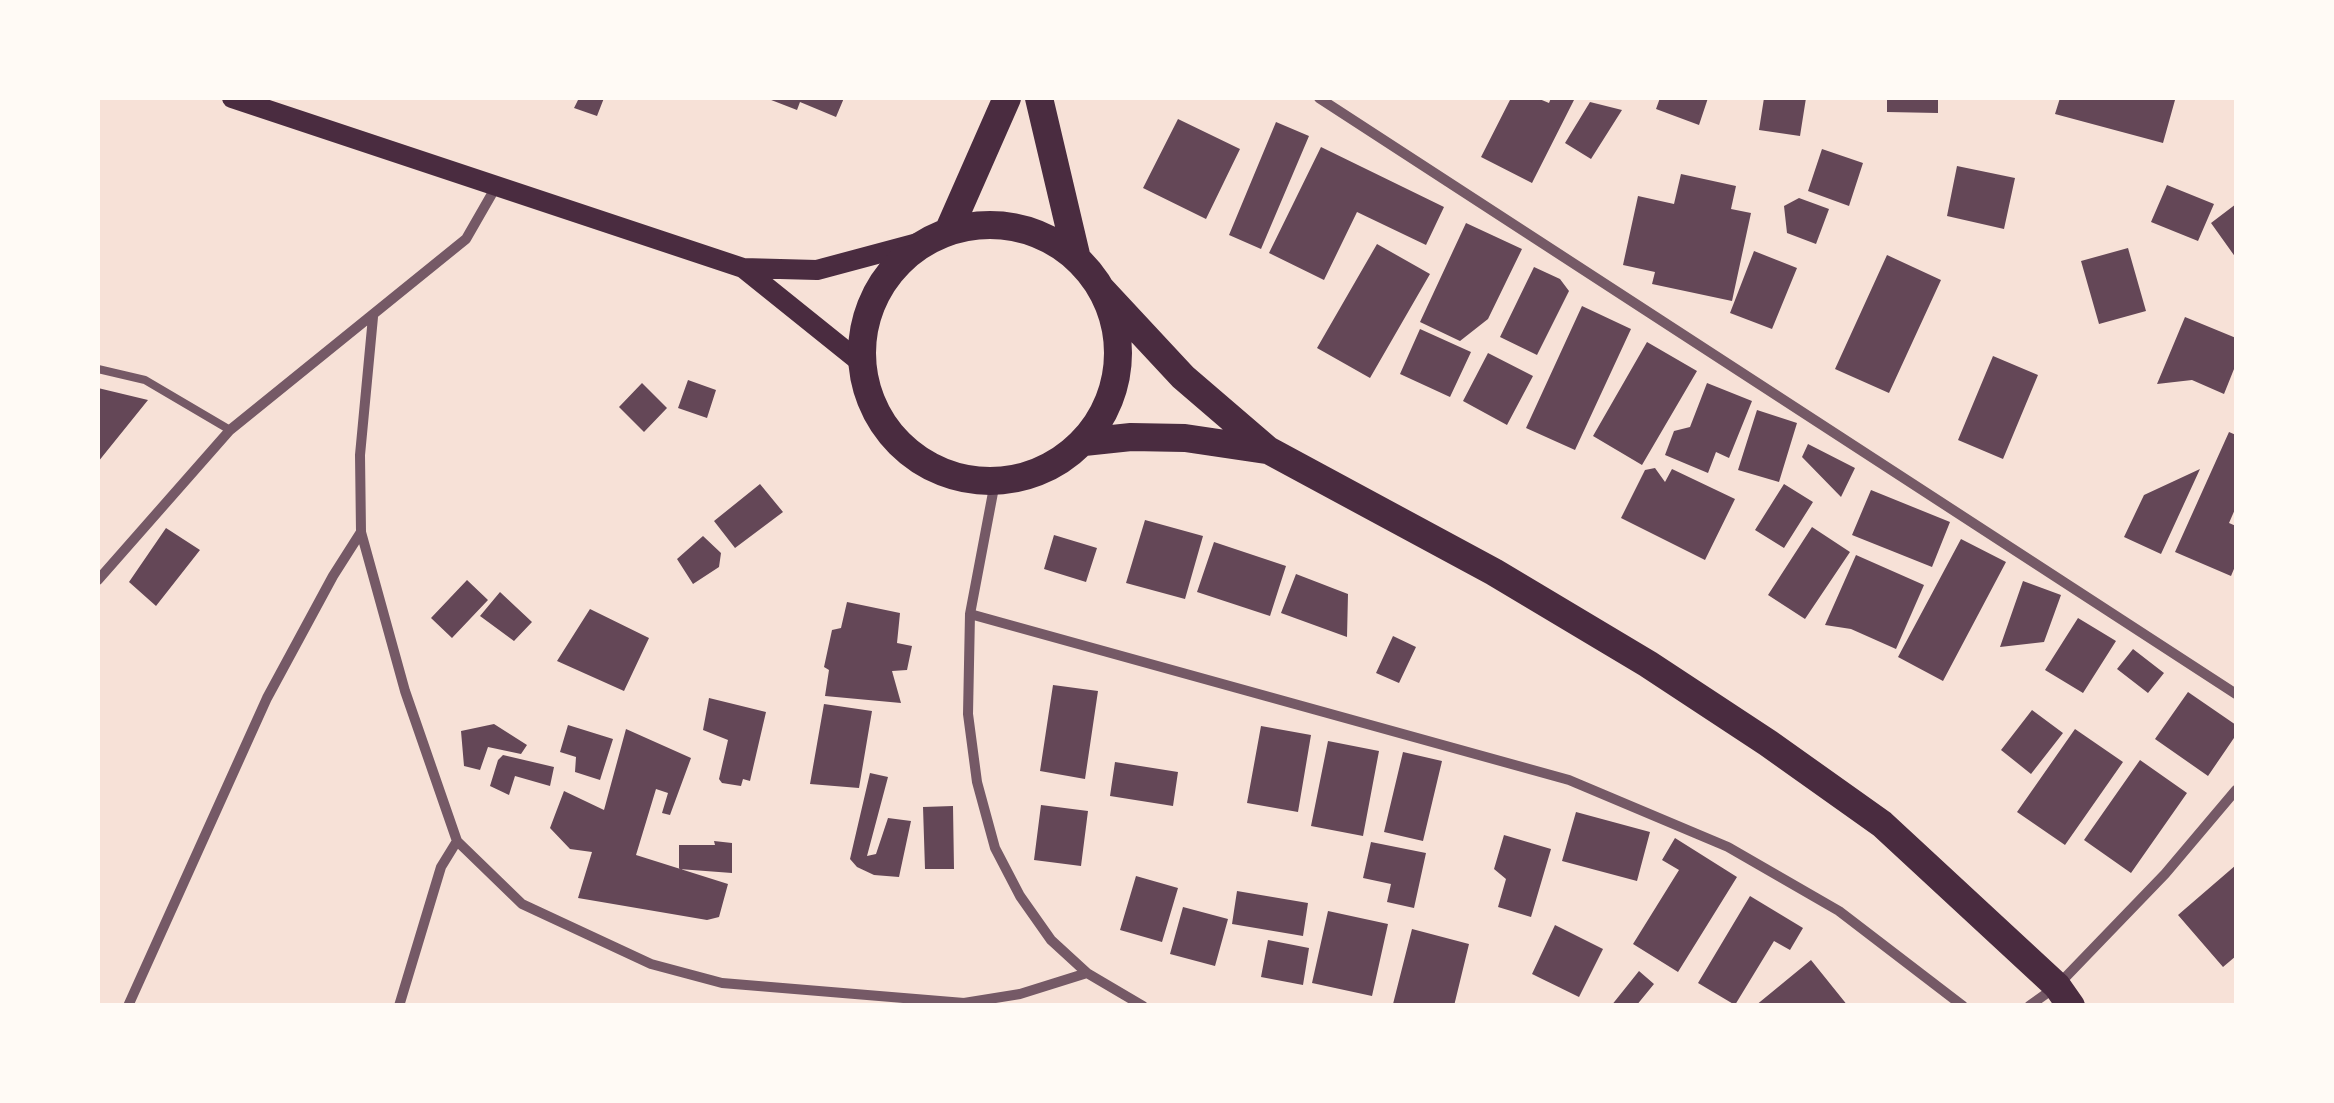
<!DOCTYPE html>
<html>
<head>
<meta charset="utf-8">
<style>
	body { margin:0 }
	#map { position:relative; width:2334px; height:1103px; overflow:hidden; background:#f7e1d7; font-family:"Work Sans",sans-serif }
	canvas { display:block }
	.frame { position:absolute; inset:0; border:100px solid #fffaf5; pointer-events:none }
</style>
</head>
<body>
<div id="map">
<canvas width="2334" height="1103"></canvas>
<div class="frame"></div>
</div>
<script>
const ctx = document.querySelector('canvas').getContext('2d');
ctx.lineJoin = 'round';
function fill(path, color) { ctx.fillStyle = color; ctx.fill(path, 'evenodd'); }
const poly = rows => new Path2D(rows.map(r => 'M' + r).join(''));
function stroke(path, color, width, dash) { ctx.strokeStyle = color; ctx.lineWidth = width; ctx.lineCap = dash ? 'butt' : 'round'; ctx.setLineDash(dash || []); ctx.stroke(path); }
const building = poly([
	[579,98,604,98,597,116,574,108],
	[766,98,844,98,836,117,800,102,797,110],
	[1511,98,1537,98,1549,103,1551,98,1574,100,1532,183,1481,157],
	[1660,98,1708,98,1699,125,1656,109],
	[1764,98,1806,98,1800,136,1759,130],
	[1887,98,1938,98,1938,113,1887,112],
	[2060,98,2165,98,2175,100,2163,143,2055,114],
	[1590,102,1622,110,1591,159,1565,143],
	[1178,119,1240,149,1206,219,1143,188],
	[1276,122,1309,136,1261,249,1229,235],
	[1321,147,1444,207,1426,245,1357,212,1324,280,1269,253],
	[1822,149,1863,163,1849,206,1808,191],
	[1957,166,2015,178,2004,229,1947,216],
	[1681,174,1736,186,1731,209,1751,213,1732,301,1652,284,1655,272,1623,265,1638,196,1674,204],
	[2167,185,2214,204,2198,241,2151,222],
	[1799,198,1829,209,1816,244,1787,233,1784,206],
	[2236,204,2236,258,2211,223],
	[1466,223,1522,249,1488,319,1460,341,1420,322],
	[1377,244,1430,274,1370,378,1317,348],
	[2128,248,2146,311,2099,324,2081,261],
	[1754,251,1797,268,1772,329,1730,313],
	[1887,255,1941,280,1889,393,1835,369],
	[1534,267,1560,279,1569,291,1537,355,1500,337],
	[1582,306,1631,329,1575,450,1526,428],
	[2185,317,2236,338,2236,364,2224,394,2192,380,2157,384],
	[1420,329,1471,352,1450,397,1400,374],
	[1647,342,1697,371,1642,465,1593,436],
	[1488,353,1533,376,1507,425,1463,401],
	[1993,356,2038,375,2003,459,1958,440],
	[688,380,716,390,707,418,678,408],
	[642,383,667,408,644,432,619,407],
	[1707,383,1752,401,1729,458,1716,452,1708,473,1665,455,1674,431,1690,427],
	[98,388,148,400,98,462],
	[1757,410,1797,423,1779,482,1738,470],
	[2229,432,2236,435,2236,507,2229,523,2236,526,2236,564,2231,576,2175,552],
	[1808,444,1855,468,1841,497,1802,457],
	[1655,468,1665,482,1672,469,1735,499,1705,560,1621,518,1645,470],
	[2200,469,2161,554,2124,537,2144,495],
	[760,484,783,512,735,548,714,521],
	[1784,484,1813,502,1784,548,1755,530],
	[1871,490,1950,522,1932,567,1852,535],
	[1145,520,1203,536,1185,599,1126,583],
	[1812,527,1850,552,1805,619,1768,595],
	[166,528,200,550,156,606,129,582],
	[1054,535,1097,548,1086,582,1044,569],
	[703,536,721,553,719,567,693,584,677,559],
	[1961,539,2006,562,1943,681,1898,657],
	[1214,542,1286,566,1270,616,1197,592],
	[1856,555,1924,585,1896,649,1851,629,1825,625],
	[1296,574,1348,594,1347,637,1281,613],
	[467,580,488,600,452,638,431,618],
	[2023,581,2061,595,2044,642,2000,647],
	[500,592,532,622,514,641,480,616],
	[847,602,900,613,897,643,912,646,907,670,892,671,901,703,825,696,829,670,824,667,832,630,841,628],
	[590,609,649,638,624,691,557,661],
	[2078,618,2116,641,2083,693,2045,670],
	[1393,636,1416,647,1399,683,1376,673],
	[2133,649,2164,673,2148,693,2117,669],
	[1053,685,1098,691,1085,779,1040,771],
	[2188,692,2236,725,2236,735,2208,776,2155,739],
	[709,698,766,712,750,781,743,779,741,786,722,783,719,779,728,740,703,730],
	[824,704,872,711,859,788,810,784],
	[2032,710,2063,733,2031,774,2001,750],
	[494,724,527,745,521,754,488,747,480,770,464,766,461,731],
	[568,725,613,739,600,780,575,772,576,757,560,752],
	[1261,726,1311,735,1298,812,1247,803],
	[626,729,691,758,670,815,662,813,668,793,656,789,636,855,728,884,719,917,707,920,578,898,592,852,570,849,550,828,564,791,604,810],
	[2075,729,2123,762,2065,845,2017,812],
	[1328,741,1379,751,1363,836,1311,826],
	[1403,752,1442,761,1423,841,1384,832],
	[503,755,554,767,550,786,515,776,509,795,490,786,498,760],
	[2140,760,2187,793,2131,873,2084,840],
	[1115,762,1178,772,1173,806,1110,796],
	[870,773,888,777,867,856,876,854,888,818,911,821,899,877,874,875,857,867,850,859],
	[1041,805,1088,811,1081,866,1034,860],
	[953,806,954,869,925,869,923,807],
	[1576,812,1650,832,1637,881,1562,861],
	[1504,835,1551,849,1531,917,1498,907,1506,879,1494,869],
	[1675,838,1737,877,1678,972,1633,944,1679,870,1662,860],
	[714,841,732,843,732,873,679,869,679,845,715,845],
	[1371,842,1426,853,1414,908,1387,902,1391,884,1363,878],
	[2236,865,2236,956,2223,967,2178,915],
	[1136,876,1178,888,1162,942,1120,930],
	[1237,891,1308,903,1303,936,1232,924],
	[1750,896,1803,928,1790,950,1774,941,1735,1005,1698,983],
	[1183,907,1228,919,1215,966,1170,954],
	[1328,911,1388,924,1372,996,1312,983],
	[1555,925,1603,949,1579,997,1532,974],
	[1412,929,1469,944,1454,1006,1393,1004],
	[1268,940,1309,948,1303,985,1261,977],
	[1811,960,1848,1006,1755,1006],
	[1639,971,1654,984,1636,1006,1611,1006]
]);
const service = poly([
	[98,369,145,380,230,430]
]);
const minor = poly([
	[1319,98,2236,694],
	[373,317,360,455,361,532,405,691,457,841,522,904,651,964,722,983,964,1003,1020,994,1087,973],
	[995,482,970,614,968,714,977,782,995,848,1020,896,1051,940,1087,973,1143,1006],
	[98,580,230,430,466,239,497,185],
	[970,614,1569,780,1728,847,1839,911,1963,1006],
	[128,1006,267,698,333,576,361,532],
	[399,1006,441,867,457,841],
	[2029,1006,2057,986,2165,874,2236,790]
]);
const secondary = poly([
	[232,98,743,268,817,270,929,240],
	[743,268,860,362]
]);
const trunk = poly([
	[1039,98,1077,259],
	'862 353a128 128 0 1 1 256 0a128 128 0 1 1-256 0Z',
	[948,232,1007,98],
	[1102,290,1183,377,1268,450,1494,572,1648,664,1768,743,1882,824,2057,986,2071,1006],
	[1084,442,1131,437,1185,438,1266,450]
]);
fill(building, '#644757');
stroke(service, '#755966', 8);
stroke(minor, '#755966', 10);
stroke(secondary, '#4a2c40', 20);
stroke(trunk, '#4a2c40', 28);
</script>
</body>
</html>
